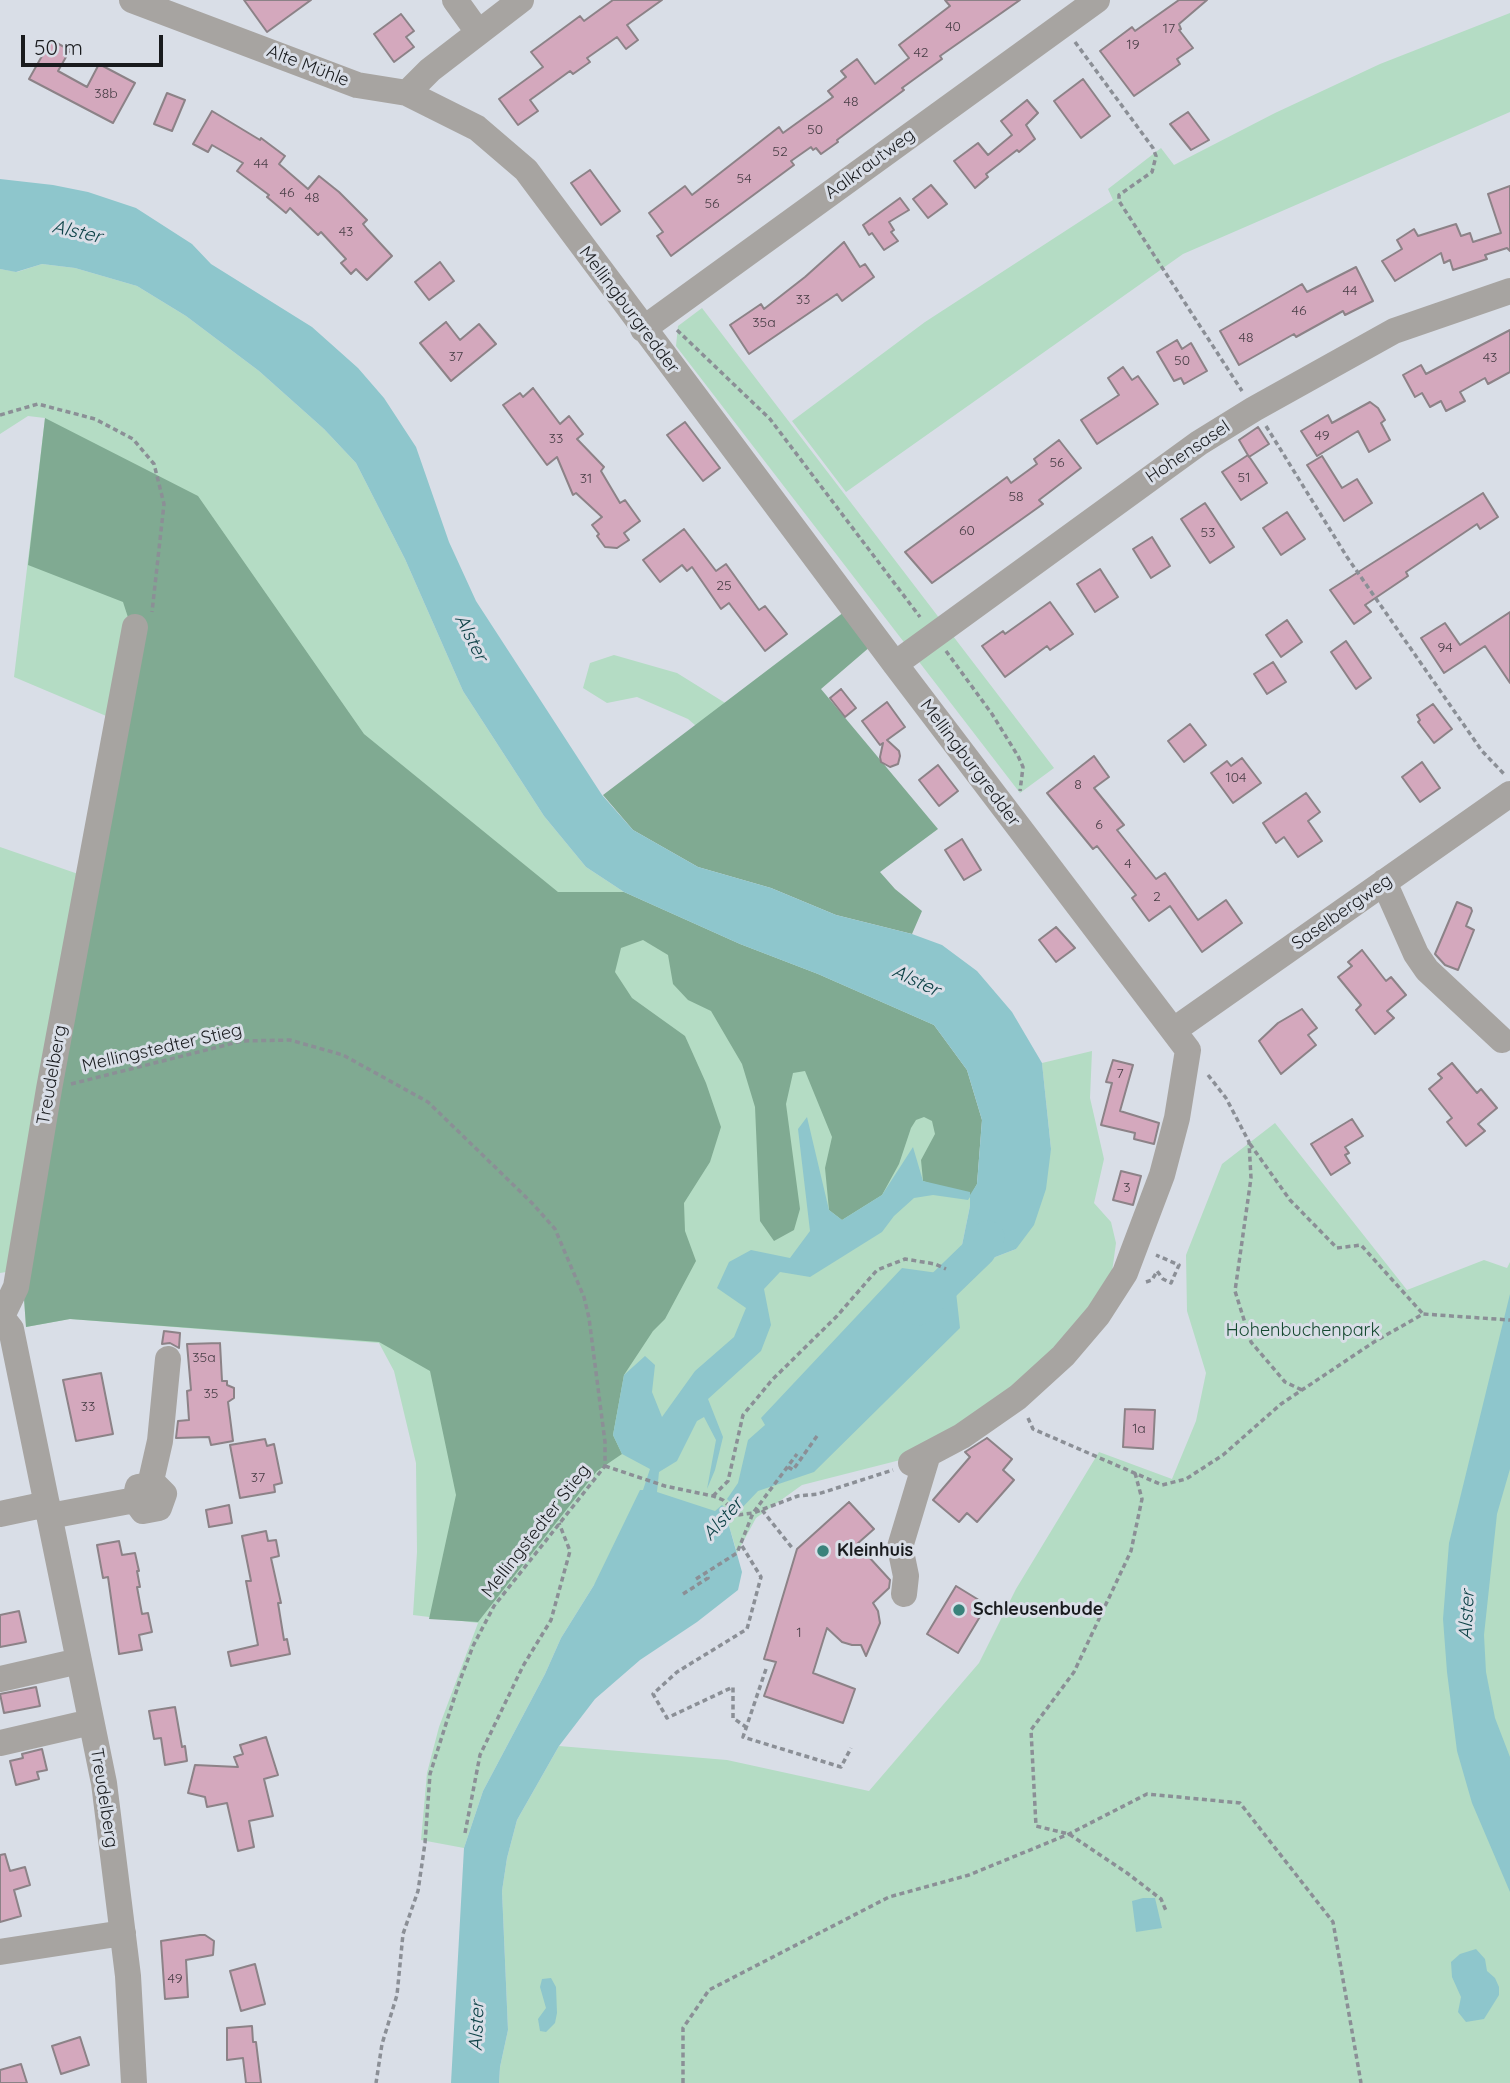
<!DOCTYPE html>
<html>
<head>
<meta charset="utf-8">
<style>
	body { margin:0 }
	#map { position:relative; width:1510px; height:2083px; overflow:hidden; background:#d9dee7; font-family:Quicksand,sans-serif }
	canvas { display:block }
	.scale { position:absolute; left:21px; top:35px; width:142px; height:32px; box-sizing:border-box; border:4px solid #191b1e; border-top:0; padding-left:9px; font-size:21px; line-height:24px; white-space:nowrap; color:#191b1e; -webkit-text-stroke:5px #d9dee7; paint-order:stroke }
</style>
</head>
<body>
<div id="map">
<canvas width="1510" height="2083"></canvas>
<div class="scale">50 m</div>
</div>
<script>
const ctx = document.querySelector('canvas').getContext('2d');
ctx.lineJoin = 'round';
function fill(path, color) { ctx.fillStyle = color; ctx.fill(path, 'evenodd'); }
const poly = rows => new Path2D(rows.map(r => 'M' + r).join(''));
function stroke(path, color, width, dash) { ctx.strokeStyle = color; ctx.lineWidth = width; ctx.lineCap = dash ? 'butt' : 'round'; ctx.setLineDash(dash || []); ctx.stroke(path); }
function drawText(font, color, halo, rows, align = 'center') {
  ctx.font = font + ' Quicksand,sans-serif'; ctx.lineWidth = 6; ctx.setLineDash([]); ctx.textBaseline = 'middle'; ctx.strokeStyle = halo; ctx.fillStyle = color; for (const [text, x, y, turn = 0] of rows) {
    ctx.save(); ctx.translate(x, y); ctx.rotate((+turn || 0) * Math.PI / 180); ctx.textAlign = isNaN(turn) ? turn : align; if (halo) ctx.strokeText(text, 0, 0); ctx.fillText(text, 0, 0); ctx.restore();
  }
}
const green = poly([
	[1510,13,1510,112,1183,254,846,492,792,421,925,322,1113,200,1108,189,1161,148,1174,165,1275,113,1380,64],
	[42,264,75,268,137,286,186,316,259,371,324,429,356,463,405,559,463,691,544,816,586,867,624,892,740,944,818,974,934,1025,977,1184,970,1196,970,1206,961,1250,952,1266,985,1261,1016,1249,1051,1149,1042,1063,1092,1051,1090,1098,1104,1159,1094,1203,1111,1222,1116,1243,1112,1272,1073,1337,1001,1400,916,1456,802,1485,756,1518,737,1553,728,1522,594,1585,561,1638,545,1674,483,1791,464,1848,421,1840,427,1773,439,1727,478,1623,413,1615,417,1552,416,1463,394,1371,379,1343,70,1319,26,1327,23,1284,6,1272,0,1273,0,847,84,876,111,718,14,677,45,418,28,416,0,434,0,269,17,272],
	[702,308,1054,768,1020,793,676,346,678,326],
	[614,655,677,673,743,714,724,750,688,719,637,697,607,703,583,688,590,663],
	[1275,1123,1407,1290,1484,1260,1507,1268,1510,1262,1510,2083,499,2083,500,2067,508,2030,502,1891,507,1858,517,1820,559,1746,727,1760,869,1791,979,1663,1016,1589,1099,1452,1172,1479,1196,1421,1206,1373,1187,1311,1186,1255,1222,1164]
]);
const forest = poly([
	[45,418,198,496,364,734,558,892,624,892,740,944,818,974,934,1025,967,1070,982,1120,977,1184,970,1197,923,1181,921,1160,935,1134,932,1121,924,1117,916,1120,911,1128,899,1164,882,1195,842,1220,829,1210,825,1168,832,1137,805,1071,793,1073,786,1104,800,1209,794,1230,774,1241,760,1221,755,1107,742,1064,711,1011,688,1000,673,984,668,955,643,940,621,948,615,972,632,998,685,1036,706,1083,721,1127,710,1162,684,1203,685,1231,696,1261,665,1319,653,1331,624,1375,613,1435,622,1454,597,1471,478,1622,429,1619,456,1495,430,1371,379,1342,70,1319,26,1327,23,1284,136,642,123,602,28,565],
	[844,612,871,646,821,689,938,829,880,872,895,889,922,911,912,934,836,915,771,888,698,867,633,830,603,795]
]);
const water = poly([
	[0,179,53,185,88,192,136,208,192,244,211,264,312,327,358,368,384,398,416,447,449,542,476,601,602,795,633,830,698,867,771,888,836,915,912,934,942,945,977,971,1012,1012,1042,1063,1051,1149,1046,1189,1034,1225,1016,1249,985,1261,964,1277,952,1266,961,1250,970,1206,970,1197,968,1200,933,1195,914,1198,894,1216,882,1232,810,1277,780,1272,764,1289,771,1325,761,1351,708,1399,723,1437,715,1470,707,1489,716,1440,704,1417,697,1421,677,1461,659,1472,657,1492,715,1511,722,1505,734,1516,728,1522,742,1572,738,1590,697,1622,640,1660,595,1699,559,1746,517,1820,507,1858,502,1891,508,2030,500,2067,499,2083,451,2083,464,1848,483,1791,545,1674,561,1638,594,1585,640,1490,643,1490,650,1469,622,1454,613,1435,624,1375,645,1356,655,1365,652,1392,662,1417,695,1371,734,1337,746,1308,717,1288,729,1262,751,1250,790,1258,810,1231,798,1129,807,1117,829,1210,842,1220,882,1195,913,1147,923,1181,970,1192,970,1195,977,1184,982,1120,967,1070,934,1025,818,974,740,944,624,892,586,867,544,816,463,691,405,559,356,463,324,429,259,371,186,316,137,286,75,268,42,264,16,272,0,269],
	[902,1268,945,1274,955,1283,960,1328,814,1472,758,1491,739,1511,727,1499,738,1483,748,1440,765,1425,761,1418],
	[1510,1294,1510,1469,1497,1514,1484,1635,1486,1672,1495,1718,1510,1757,1510,1892,1472,1803,1457,1751,1447,1672,1443,1619,1449,1543],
	[1143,1898,1155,1898,1162,1928,1136,1932,1132,1901],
	[1476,1949,1485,1959,1487,1971,1495,1978,1499,1987,1499,1995,1484,2019,1466,2022,1458,2012,1461,1997,1452,1977,1451,1962,1460,1954],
	[551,1978,556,1987,557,2013,555,2023,546,2032,540,2031,538,2019,546,2008,540,1987,542,1979]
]);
const river = poly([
	[919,1309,979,1251,988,1237]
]);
const building = poly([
	[244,0,311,0,267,32,244,0],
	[613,0,662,0,627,25,638,40,626,49,617,37,587,58,590,62,573,74,570,71,530,100,538,111,518,125,499,99,543,67,531,52,580,16,584,21,613,0],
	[945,0,1020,0,940,56,942,59,902,88,904,90,837,140,838,142,821,154,816,148,813,150,811,147,791,161,794,165,671,256,657,236,663,232,649,213,685,186,692,195,779,127,783,133,833,97,828,91,846,77,841,71,857,59,875,84,909,58,899,45,950,6,945,0],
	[1179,0,1207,0,1179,24,1181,29,1179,30,1193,48,1177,59,1180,64,1134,96,1100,51,1132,27,1135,31,1179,0],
	[401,14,414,31,406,37,414,47,394,62,374,34,401,14],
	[51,40,70,50,58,71,87,87,99,64,135,83,113,123,29,79,51,40],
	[1083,79,1110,116,1081,138,1054,101,1083,79],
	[167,93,185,100,172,131,154,124,167,93],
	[1027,100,1038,113,1026,125,1035,139,1019,152,1017,150,986,174,988,177,975,188,954,161,978,143,988,155,1012,135,1001,121,1027,100],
	[212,111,260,140,261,138,285,156,279,164,308,189,319,176,339,192,367,220,363,224,367,229,392,256,367,280,356,269,351,274,341,263,346,259,321,232,318,235,290,208,286,213,267,197,269,195,237,171,243,163,212,145,208,152,193,144,212,111],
	[1188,112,1209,140,1191,150,1170,124,1188,112],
	[590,170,620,211,601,225,571,183,590,170],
	[931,185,947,204,928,218,913,199,931,185],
	[1510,186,1510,251,1507,248,1485,255,1487,259,1453,270,1450,260,1444,263,1441,253,1395,281,1382,261,1402,249,1397,240,1414,229,1418,236,1456,224,1461,236,1470,233,1473,242,1501,233,1488,194,1510,186],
	[900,198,909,210,889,222,894,230,891,232,898,241,884,250,872,233,869,235,863,225,900,198],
	[844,242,860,267,865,264,874,277,842,301,837,294,749,354,730,325,761,304,764,309,805,277,844,242],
	[440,262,454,281,429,300,415,282,440,262],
	[1356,267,1373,301,1345,315,1343,311,1296,337,1294,334,1239,365,1220,331,1302,284,1307,292,1356,267],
	[446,322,460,340,479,324,496,344,451,381,420,343,446,322],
	[1510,330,1510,372,1488,384,1485,378,1460,392,1465,401,1446,411,1441,401,1430,407,1422,393,1415,397,1403,375,1421,365,1426,374,1510,330],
	[1177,340,1182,349,1191,343,1207,371,1184,384,1181,378,1174,381,1157,352,1177,340],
	[1123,367,1132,380,1138,376,1158,404,1097,444,1081,420,1119,395,1108,378,1123,367],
	[533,388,560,424,569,416,583,434,577,439,604,467,601,471,620,503,625,500,640,521,624,533,629,540,617,548,605,547,597,536,599,534,592,525,602,517,576,493,573,495,557,457,547,465,503,405,520,393,523,397,533,388],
	[1370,402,1378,408,1385,420,1381,423,1390,440,1369,452,1358,431,1317,456,1301,431,1328,415,1332,423,1370,402],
	[685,422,720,468,703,481,667,435,685,422],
	[1258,427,1269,444,1249,457,1239,440,1258,427],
	[1059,440,1081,468,1039,500,1043,504,932,583,905,552,1007,477,1011,483,1037,464,1034,459,1059,440],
	[1248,455,1267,483,1241,500,1222,472,1248,455],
	[1322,456,1342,488,1357,479,1372,503,1344,521,1307,465,1322,456],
	[1483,493,1498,517,1480,529,1477,524,1406,572,1408,576,1365,605,1371,612,1354,624,1330,590,1483,493],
	[1205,503,1234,547,1210,563,1181,519,1205,503],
	[1287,512,1305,539,1281,555,1263,528,1287,512],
	[684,529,716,571,726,564,759,610,765,606,787,634,765,651,729,603,721,609,692,567,687,571,682,565,660,582,643,560,684,529],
	[1152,537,1170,566,1151,578,1133,549,1152,537],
	[1100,569,1118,597,1095,612,1077,584,1100,569],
	[1050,602,1073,634,1050,650,1047,646,1005,677,982,646,1003,631,1005,634,1050,602],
	[1510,612,1510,683,1485,646,1444,673,1421,638,1445,623,1460,645,1510,612],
	[1287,620,1302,642,1281,657,1266,635,1287,620],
	[1346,641,1371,678,1356,689,1331,652,1346,641],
	[1273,662,1286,682,1267,694,1254,674,1273,662],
	[841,689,856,708,845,717,830,698,841,689],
	[887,702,905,727,887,740,899,751,900,756,898,764,890,767,881,762,880,757,883,743,880,745,862,721,887,702],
	[1433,704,1452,729,1434,743,1418,722,1420,720,1417,715,1433,704],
	[1190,724,1206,745,1184,762,1168,741,1190,724],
	[1094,756,1109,777,1094,788,1124,825,1117,830,1156,879,1165,873,1198,920,1226,900,1242,923,1202,952,1170,906,1149,921,1132,898,1136,895,1097,846,1093,849,1047,793,1094,756],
	[1242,758,1261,783,1233,803,1211,773,1227,761,1231,766,1242,758],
	[1422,762,1440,788,1420,802,1402,777,1422,762],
	[938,765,958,791,939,806,919,780,938,765],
	[1306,793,1320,812,1308,821,1322,841,1298,857,1284,837,1276,843,1263,823,1306,793],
	[962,839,981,870,964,880,945,850,962,839],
	[1457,902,1471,908,1472,911,1466,926,1474,930,1458,970,1445,965,1435,954,1457,902],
	[1056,927,1075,948,1056,962,1039,940,1056,927],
	[1362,950,1386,981,1391,977,1406,995,1387,1011,1394,1018,1375,1034,1356,1010,1361,1005,1338,977,1352,966,1348,962,1362,950],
	[1302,1009,1317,1028,1308,1035,1316,1045,1281,1074,1259,1041,1278,1023,1302,1009],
	[1113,1060,1133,1065,1120,1111,1159,1123,1154,1144,1134,1139,1135,1133,1101,1125,1112,1083,1106,1082,1113,1060],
	[1452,1063,1477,1093,1481,1089,1497,1108,1478,1124,1485,1131,1466,1146,1447,1122,1452,1118,1429,1089,1442,1078,1438,1074,1452,1063],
	[1352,1119,1363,1136,1345,1147,1349,1153,1345,1155,1350,1163,1331,1175,1311,1144,1352,1119],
	[1121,1171,1141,1176,1133,1205,1113,1200,1121,1171],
	[164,1331,180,1333,179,1348,170,1343,162,1344,164,1331],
	[220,1343,222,1381,227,1381,227,1385,234,1388,234,1398,228,1402,233,1441,211,1445,209,1437,176,1438,178,1421,189,1420,187,1391,191,1390,187,1344,220,1343],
	[101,1373,113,1434,76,1441,63,1380,101,1373],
	[1125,1409,1155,1410,1153,1449,1123,1447,1125,1409],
	[987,1438,1012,1459,1003,1470,1014,1480,977,1522,967,1513,959,1522,933,1500,970,1457,965,1452,987,1438],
	[265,1439,267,1446,274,1444,282,1483,274,1485,275,1492,240,1498,230,1445,265,1439],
	[849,1502,874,1529,857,1544,890,1580,889,1588,873,1603,878,1611,880,1623,866,1656,861,1645,852,1645,842,1642,827,1628,813,1673,855,1689,843,1723,764,1696,776,1662,764,1659,797,1549,849,1502],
	[229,1505,232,1523,209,1527,206,1510,229,1505],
	[266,1531,268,1541,276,1540,279,1556,271,1558,281,1603,278,1603,284,1640,287,1639,290,1654,231,1666,228,1652,258,1645,246,1581,251,1581,242,1536,266,1531],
	[119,1541,122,1555,135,1553,139,1571,137,1571,140,1587,137,1587,142,1614,148,1613,152,1632,139,1635,142,1650,119,1654,108,1577,103,1578,97,1545,119,1541],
	[956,1586,987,1605,958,1653,927,1634,956,1586],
	[19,1611,26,1642,0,1647,0,1615,19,1611],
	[36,1687,40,1706,4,1713,0,1694,36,1687],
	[175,1707,182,1747,185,1746,187,1761,165,1765,161,1738,154,1739,149,1711,175,1707],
	[266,1737,278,1775,264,1779,273,1816,249,1821,254,1847,238,1851,227,1803,207,1807,205,1797,188,1793,195,1765,238,1767,234,1757,243,1754,240,1745,266,1737],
	[42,1749,47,1770,37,1772,39,1779,16,1785,10,1761,23,1758,22,1754,42,1749],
	[5,1854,10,1871,25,1867,30,1885,14,1890,21,1916,0,1922,0,1855,5,1854],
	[200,1935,205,1935,214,1941,213,1955,186,1960,188,1997,165,1999,161,1941,200,1935],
	[255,1964,265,2004,241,2011,230,1971,255,1964],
	[252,2026,253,2042,256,2042,261,2083,246,2083,243,2058,227,2060,227,2028,252,2026],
	[80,2037,89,2065,61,2074,52,2046,80,2037],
	[21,2064,27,2083,0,2083,0,2070,21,2064]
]);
const path = poly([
	[1075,42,1153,148,1156,156,1152,172,1119,195,1119,201,1242,391],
	[677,330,770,419,920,617],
	[0,415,38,404,95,419,133,439,154,464,164,504,152,612],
	[1266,426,1347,557,1482,751,1505,775],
	[946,651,992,714,1018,756,1023,767,1020,791],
	[1208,1075,1226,1098,1249,1142,1251,1178,1235,1291,1251,1342,1285,1382,1302,1390],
	[71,1084,242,1041,290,1040,343,1055,428,1102,532,1203,555,1229,584,1297,589,1318,605,1442,605,1466,494,1606,473,1646,459,1683,430,1774,425,1843,418,1891,403,1934,397,1995,382,2044,376,2083],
	[1250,1144,1290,1200,1337,1248,1361,1245,1423,1314],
	[1146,1282,1152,1280,1157,1271,1163,1279,1171,1283,1179,1265,1156,1255],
	[1028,1418,1033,1429,1162,1485,1186,1479,1223,1455,1281,1404,1374,1342,1423,1314,1510,1320],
	[605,1466,665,1486,713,1496,723,1500,738,1515,753,1513,798,1496,818,1494,893,1470],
	[788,1467,793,1470,817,1436],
	[1135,1473,1142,1499,1131,1551,1074,1672,1031,1730,1036,1826,1069,1834,1127,1873,1161,1899,1167,1913],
	[713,1496,728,1481,743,1415,772,1380,837,1316,877,1270,905,1259,935,1264,946,1269],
	[762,1510,793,1549],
	[742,1546,761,1577,747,1629,677,1672,653,1694,667,1718,733,1687,733,1718,746,1727],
	[696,1579,737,1553,753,1513,797,1454],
	[683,1594,708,1578,705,1573],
	[766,1669,743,1737,841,1767,851,1748],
	[465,1833,480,1755,523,1666,551,1620,570,1551,559,1523],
	[683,2083,683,2028,709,1990,889,1897,969,1875,1069,1834,1147,1794,1240,1803,1333,1922,1361,2083]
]);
const minor = poly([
	[132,0,357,85,407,93,477,128,526,170,895,664,1188,1050,1177,1118,1162,1175,1125,1273,1098,1315,1063,1356,1018,1397,962,1436,911,1463],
	[455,0,478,32],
	[407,93,430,70,521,0],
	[643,329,1097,0],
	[895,664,1199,443,1254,409,1394,331,1510,291],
	[1384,882,1416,954,1427,970,1502,1040],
	[1174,1030,1510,794],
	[0,1315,11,1329,104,1783,128,1976,134,2083],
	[2,1316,16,1287,49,1089,135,627],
	[150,1485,160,1441,168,1359],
	[0,1514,47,1504],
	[50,1516,135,1500,143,1511,159,1508,164,1494,154,1484,150,1485,138,1487,135,1500],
	[904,1594,906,1576,900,1547,928,1454],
	[0,1679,79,1661],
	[0,1743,91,1722],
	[0,1952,123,1933]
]);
const markers = [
	[823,1551,7,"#3a827b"],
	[959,1610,7,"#3a827b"]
];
const numberNames = [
	["40",953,27],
	["17",1169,29],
	["19",1133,45],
	["42",921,53],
	["38b",106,94],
	["48",851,102],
	["50",815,130],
	["52",780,152],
	["44",261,164],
	["54",744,179],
	["46",287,193],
	["48",312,198],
	["56",712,204],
	["43",346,232],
	["44",1350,291],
	["33",803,300],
	["46",1299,311],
	["35a",764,323],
	["48",1246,338],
	["37",456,357],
	["43",1490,358],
	["50",1182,361],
	["49",1322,436],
	["33",556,439],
	["56",1057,463],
	["51",1244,478],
	["31",586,479],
	["58",1016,497],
	["60",967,531],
	["53",1208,533],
	["25",724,586],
	["94",1445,648],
	["104",1236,778],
	["8",1078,785],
	["6",1099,825],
	["4",1128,864],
	["2",1157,897],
	["7",1120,1074],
	["3",1127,1188],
	["35a",204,1358],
	["35",211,1394],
	["33",88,1407],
	["1a",1139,1429],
	["37",258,1478],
	["1",799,1633],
	["49",175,1979]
];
const streetNames = [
	["Alte Mühle",308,66,21],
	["Aalkrautweg",870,164,-36],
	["Mellingburgredder",629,310,53],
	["Hohensasel",1188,452,-34],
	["Mellingburgredder",970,763,53],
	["Saselbergweg",1342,912,-35],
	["Mellingstedter Stieg",162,1048,-13],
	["Treudelberg",52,1075,-80],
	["Mellingstedter Stieg",536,1531,-52],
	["Treudelberg",104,1798,81]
];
const parkNames = [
	["Hohenbuchenpark",1303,1331]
];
const poiNames = [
	["Kleinhuis",837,1551],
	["Schleusenbude",973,1610]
];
const waterNames = [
	["Alster",77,232,13],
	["Alster",471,638,63],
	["Alster",916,981,25],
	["Alster",723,1519,-48],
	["Alster",1467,1615,-87],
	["Alster",477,2026,-88]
];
fill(green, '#b4dcc4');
fill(forest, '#80aa92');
fill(water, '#8ec6cc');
stroke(river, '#8ec6cc', 33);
fill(building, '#d4a8bd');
stroke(building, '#8c8287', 2);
stroke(path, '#8b8f96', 3.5, [5, 3.5]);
stroke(minor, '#a7a4a1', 26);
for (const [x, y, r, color] of markers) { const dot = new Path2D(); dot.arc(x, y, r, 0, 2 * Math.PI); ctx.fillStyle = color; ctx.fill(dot); stroke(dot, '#d9dee7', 2.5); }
drawText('14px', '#483e46', null, numberNames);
drawText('18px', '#191b1e', '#d9dee7', streetNames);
drawText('18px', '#164a31', '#d9dee7', parkNames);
drawText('bold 18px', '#191b1e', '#d9dee7', poiNames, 'left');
drawText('italic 19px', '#0f4348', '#d9dee7', waterNames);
</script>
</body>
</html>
